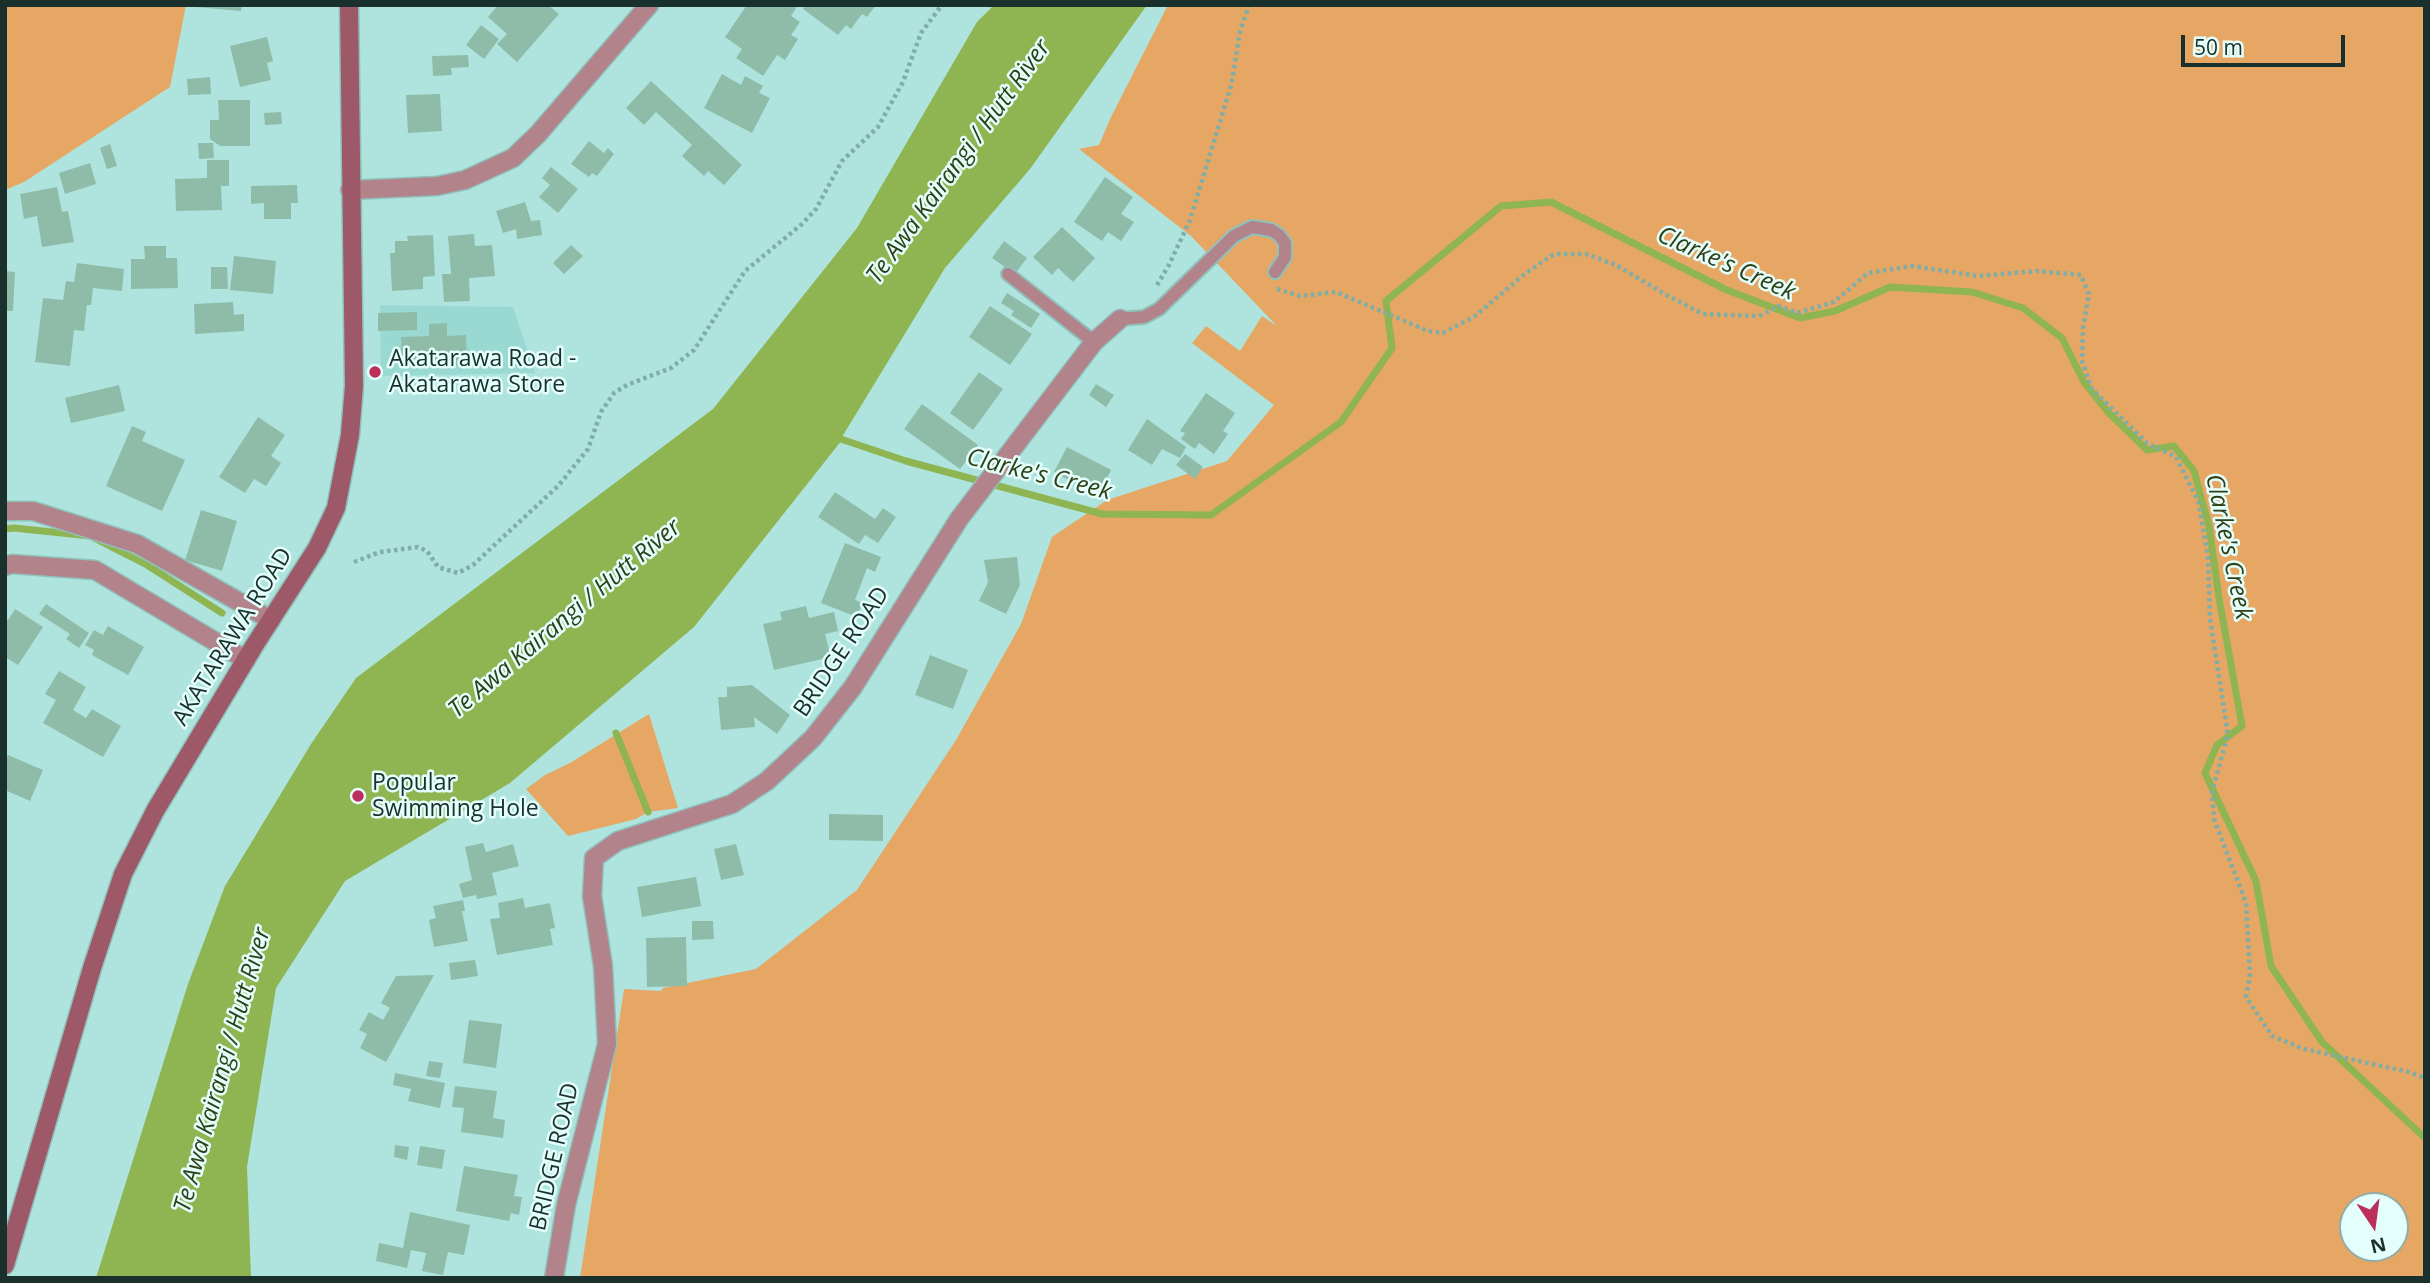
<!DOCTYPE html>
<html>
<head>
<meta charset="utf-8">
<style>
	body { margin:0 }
	#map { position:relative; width:2430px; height:1283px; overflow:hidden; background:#aee4dd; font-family:"Open Sans",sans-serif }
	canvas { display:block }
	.frame { position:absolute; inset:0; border:7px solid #1a302d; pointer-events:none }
	.north { position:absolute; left:2339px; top:1192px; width:70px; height:70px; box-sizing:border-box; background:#e4fffb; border:2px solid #93aca9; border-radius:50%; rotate:167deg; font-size:19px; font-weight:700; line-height:28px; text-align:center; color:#1a302d }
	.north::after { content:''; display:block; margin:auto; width:24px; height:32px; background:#bc2e5c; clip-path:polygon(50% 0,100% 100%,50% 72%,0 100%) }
	.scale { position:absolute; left:2181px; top:35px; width:164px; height:32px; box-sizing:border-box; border:4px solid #1a302d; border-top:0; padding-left:9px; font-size:21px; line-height:24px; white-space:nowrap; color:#1a302d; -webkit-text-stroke:5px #e4fffb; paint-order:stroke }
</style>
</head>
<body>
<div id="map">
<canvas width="2430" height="1283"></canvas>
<div class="frame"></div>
<div class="north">N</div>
<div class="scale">50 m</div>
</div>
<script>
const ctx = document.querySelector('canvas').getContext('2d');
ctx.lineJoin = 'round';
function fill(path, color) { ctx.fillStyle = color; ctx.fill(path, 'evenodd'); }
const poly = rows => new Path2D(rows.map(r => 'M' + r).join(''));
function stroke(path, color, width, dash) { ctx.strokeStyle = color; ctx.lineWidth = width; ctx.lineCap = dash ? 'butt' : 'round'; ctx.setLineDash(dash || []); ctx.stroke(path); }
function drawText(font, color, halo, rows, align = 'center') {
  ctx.font = font + ' "Open Sans",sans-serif'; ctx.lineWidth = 5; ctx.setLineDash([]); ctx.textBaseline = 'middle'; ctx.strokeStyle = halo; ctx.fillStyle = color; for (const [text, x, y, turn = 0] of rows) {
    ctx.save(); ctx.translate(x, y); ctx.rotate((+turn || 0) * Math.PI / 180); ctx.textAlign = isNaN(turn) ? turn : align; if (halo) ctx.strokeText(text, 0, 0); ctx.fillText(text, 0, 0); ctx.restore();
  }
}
const built = poly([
	[380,305,513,307,535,373,381,376]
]);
const green = poly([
	[5,5,186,5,170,87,24,182,5,190],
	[1168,5,2425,5,2425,1278,580,1278,624,989,661,991,663,988,756,969,857,890,956,740,1021,624,1052,537,1107,500,1227,461,1274,405,1192,343,1206,326,1240,351,1262,316,1277,326,1191,236,1079,149,1099,145,1111,117],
	[2353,1206,2395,1206,2395,1248,2353,1248],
	[649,714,678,808,648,812,636,819,568,836,526,789,545,775,570,763]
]);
const water = poly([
	[994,5,1147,5,1030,169,945,268,842,437,813,431,842,440,694,627,510,783,345,881,276,988,247,1167,251,1278,96,1278,188,984,225,886,311,744,356,678,713,409,857,228,977,22]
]);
const stream = poly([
	[814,430,906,461,1102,514,1211,515,1341,422,1392,348,1386,301,1501,206,1551,202,1727,290,1800,318,1835,311,1890,287,1972,292,2023,308,2062,338,2084,382,2108,412,2147,450,2174,446,2194,471,2209,526,2219,598,2242,726,2217,745,2205,773,2256,881,2271,966,2322,1042,2425,1138],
	[5,529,14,528,90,536,147,565,222,613],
	[616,733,648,812]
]);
const building = poly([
	[196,5,242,5,241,11,196,7],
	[498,5,548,5,559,14,517,62,497,44,507,34,488,17],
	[747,5,798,5,791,16,800,22,791,35,798,39,785,60,777,55,763,76,736,58,742,49,725,37],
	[805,5,876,5,867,17,862,14,851,29,846,25,838,35,803,9],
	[481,25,499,39,484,59,466,45],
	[267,37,273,61,267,63,271,80,240,87,230,46],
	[468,55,469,67,451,68,452,75,433,76,432,56],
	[722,74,741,85,745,76,763,86,759,93,770,98,752,133,704,108],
	[210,77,211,94,188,95,187,79],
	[651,81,742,165,724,185,708,171,704,176,682,156,692,145,656,112,644,125,626,108],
	[440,94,442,131,408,133,406,95],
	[218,100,250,100,250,146,220,146,210,139,210,120,219,120],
	[281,112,282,124,265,125,264,113],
	[589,141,604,153,608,148,614,154,597,176,592,173,589,177,571,164],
	[198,143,213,143,214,158,199,159],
	[110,144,117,166,107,169,100,148],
	[207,160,229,160,229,186,221,186,222,210,176,211,175,179,207,178],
	[90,163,96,184,65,194,59,173],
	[551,167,578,189,558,213,539,197,550,185,542,178],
	[1105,177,1133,197,1121,214,1134,222,1121,241,1108,232,1102,241,1074,222],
	[297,185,298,203,291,203,291,219,264,219,264,203,251,204,251,186],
	[57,187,62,212,68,211,74,242,42,247,37,216,24,219,20,194],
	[525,202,531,221,540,220,542,235,517,239,516,229,503,233,496,211],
	[1062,227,1095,258,1073,282,1058,268,1052,275,1033,257],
	[474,234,475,246,492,245,495,276,469,278,470,301,444,302,442,274,451,274,448,236],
	[433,235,435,276,423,277,423,289,392,291,390,253,395,253,395,241,408,241,407,236],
	[1004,241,1027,258,1015,274,992,258],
	[571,245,583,256,564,274,553,263],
	[144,246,166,246,166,258,177,258,178,288,131,289,131,259,145,259],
	[234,256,276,261,273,294,230,290],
	[77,263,124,269,122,291,93,288,91,305,87,305,84,331,74,330,70,366,35,362,43,298,63,300,66,281,74,282],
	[211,267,227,267,228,289,211,289],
	[5,271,15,272,13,311,5,311],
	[1007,293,1040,314,1031,328,1011,315,1014,311,1001,303],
	[233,302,234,315,244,314,244,331,195,334,194,304],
	[990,306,1032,334,1010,365,969,337],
	[417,312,417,330,378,331,378,313],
	[447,323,447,336,466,335,467,365,402,367,401,337,429,336,429,324],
	[979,372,1003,389,973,430,950,413],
	[1096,384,1114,395,1106,407,1089,395],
	[119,385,125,411,71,423,65,398],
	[1206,393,1235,413,1223,431,1228,434,1214,454,1199,443,1195,449,1181,439,1185,433,1180,431],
	[922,404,978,445,960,469,904,429],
	[258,417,285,435,271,456,281,463,266,486,254,479,245,493,219,477],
	[1147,419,1186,447,1180,458,1162,449,1152,465,1128,450],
	[132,426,146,432,142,441,185,460,162,511,106,486],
	[1067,447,1111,470,1098,496,1054,472],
	[1185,454,1203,467,1195,479,1176,465],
	[835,492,875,519,883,508,896,517,878,543,865,535,859,544,818,517],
	[201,510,237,521,222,571,185,560],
	[845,543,881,557,875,572,867,568,855,600,862,603,857,617,821,603],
	[1017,557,1020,585,1006,614,979,601,988,582,984,560],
	[46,604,89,633,79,648,66,639,70,634,39,614],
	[806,606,809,618,834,612,838,631,825,634,831,657,774,670,763,624,782,620,780,612],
	[15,609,43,627,18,665,5,657,5,619,8,620],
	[108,626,144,647,128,675,92,655,94,650,85,645,94,630,103,635],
	[930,655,968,670,953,709,915,695],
	[59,671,86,687,73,710,86,718,92,709,121,726,103,757,43,723,56,700,45,694],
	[752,685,790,715,777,734,754,717,755,727,721,730,718,697,727,697,727,687],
	[8,755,43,770,30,801,5,790,5,761],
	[829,814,883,815,883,841,829,840],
	[483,843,486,852,513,844,519,866,492,873,497,895,477,899,476,895,463,898,459,884,472,880,465,847],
	[736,844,744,875,721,880,714,849],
	[696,877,701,906,642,917,637,887],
	[523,898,525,908,550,903,555,928,550,929,553,945,497,955,490,919,500,918,498,903],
	[463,900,465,911,462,911,468,941,434,947,429,920,436,918,433,906],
	[692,921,713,921,714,939,692,940],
	[686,937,687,986,647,987,646,938],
	[475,960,478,976,451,980,449,963],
	[434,975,386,1062,360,1048,367,1034,359,1030,369,1012,383,1020,390,1008,381,1003,396,976],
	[469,1020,502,1024,496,1068,463,1063],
	[429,1061,443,1063,440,1078,426,1076],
	[395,1073,445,1083,440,1108,408,1101,411,1089,393,1085],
	[455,1086,497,1091,493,1118,505,1120,503,1138,461,1132,464,1108,452,1107],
	[395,1145,409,1147,407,1160,394,1157],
	[420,1146,445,1150,442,1169,417,1165],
	[464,1166,518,1175,514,1196,522,1197,519,1215,511,1213,509,1221,456,1211],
	[410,1212,470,1225,464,1255,448,1252,443,1275,422,1271,426,1253,411,1250,407,1268,376,1261,379,1243,403,1248]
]);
const path = poly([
	[1157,285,1169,265,1190,220,1231,86,1240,32,1249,5],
	[1277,289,1300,296,1336,292,1428,331,1443,333,1475,316,1526,273,1554,254,1586,254,1616,265,1663,293,1703,314,1759,316,1779,306,1797,313,1834,302,1868,273,1912,266,1978,276,2037,271,2081,275,2089,294,2083,328,2082,361,2092,389,2147,443,2176,457,2198,501,2208,556,2210,618,2228,735,2212,791,2214,819,2246,903,2250,975,2246,997,2272,1036,2304,1049,2409,1072,2425,1078],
	[354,562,380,552,418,547,427,551,438,567,458,573,473,565,558,486,588,449,601,412,614,393,627,385,671,368,694,350,745,271,802,224,816,209,842,161,878,127,903,82,921,33,942,5]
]);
const lane = poly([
	[1008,274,1094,342],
	[1120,319,1144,317,1159,309,1234,236,1252,227,1271,230,1279,235,1285,243,1285,257,1275,272]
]);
const street = poly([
	[350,190,437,186,465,180,513,158,538,134,649,5],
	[5,511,33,511,137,544,271,620],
	[5,566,12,564,95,570,246,660],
	[554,1278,566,1205,607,1044,603,966,592,896,594,858,618,841,732,804,767,781,813,738,853,687,959,519,1094,342,1120,319]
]);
const secondary = poly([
	[5,1265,92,968,123,874,155,811,254,646,317,548,336,508,350,435,354,386,349,5]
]);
const markers = [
	[375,372,7,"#bc2e5c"],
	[358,796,7,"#bc2e5c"]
];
const poiNames = [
	["Akatarawa Road -",389,359],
	["Akatarawa Store",389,385],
	["Popular",372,783],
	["Swimming Hole",372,809]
];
const streetNames = [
	["AKATARAWA ROAD",233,637,-58],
	["BRIDGE ROAD",842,652,-56],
	["BRIDGE ROAD",555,1157,-77]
];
const waterNames = [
	["Te Awa Kairangi / Hutt River",959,162,-54],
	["Clarke's Creek",1726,264,24],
	["Clarke's Creek",1039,475,14],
	["Clarke's Creek",2228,547,78],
	["Te Awa Kairangi / Hutt River",565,619,-40],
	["Te Awa Kairangi / Hutt River",223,1070,-74]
];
fill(built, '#99d9d1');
fill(green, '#e6a764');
fill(water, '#8fb452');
stroke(stream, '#8fb452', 7);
fill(building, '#8fbca9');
stroke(lane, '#90c0ba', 16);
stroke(street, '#90c0ba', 21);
stroke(secondary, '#90c0ba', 21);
stroke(path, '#81ada7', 4.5, [3.5, 3.5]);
stroke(lane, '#b2838b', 12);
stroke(street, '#b2838b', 18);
stroke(secondary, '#9d5967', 18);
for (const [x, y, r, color] of markers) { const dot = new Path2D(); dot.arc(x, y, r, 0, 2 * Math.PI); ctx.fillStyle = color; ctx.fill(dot); stroke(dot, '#e4fffb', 2.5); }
drawText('23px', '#1a302d', '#e4fffb', poiNames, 'left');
drawText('23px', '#1a302d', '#e4fffb', streetNames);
drawText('italic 24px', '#303f17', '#e4fffb', waterNames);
</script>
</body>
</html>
